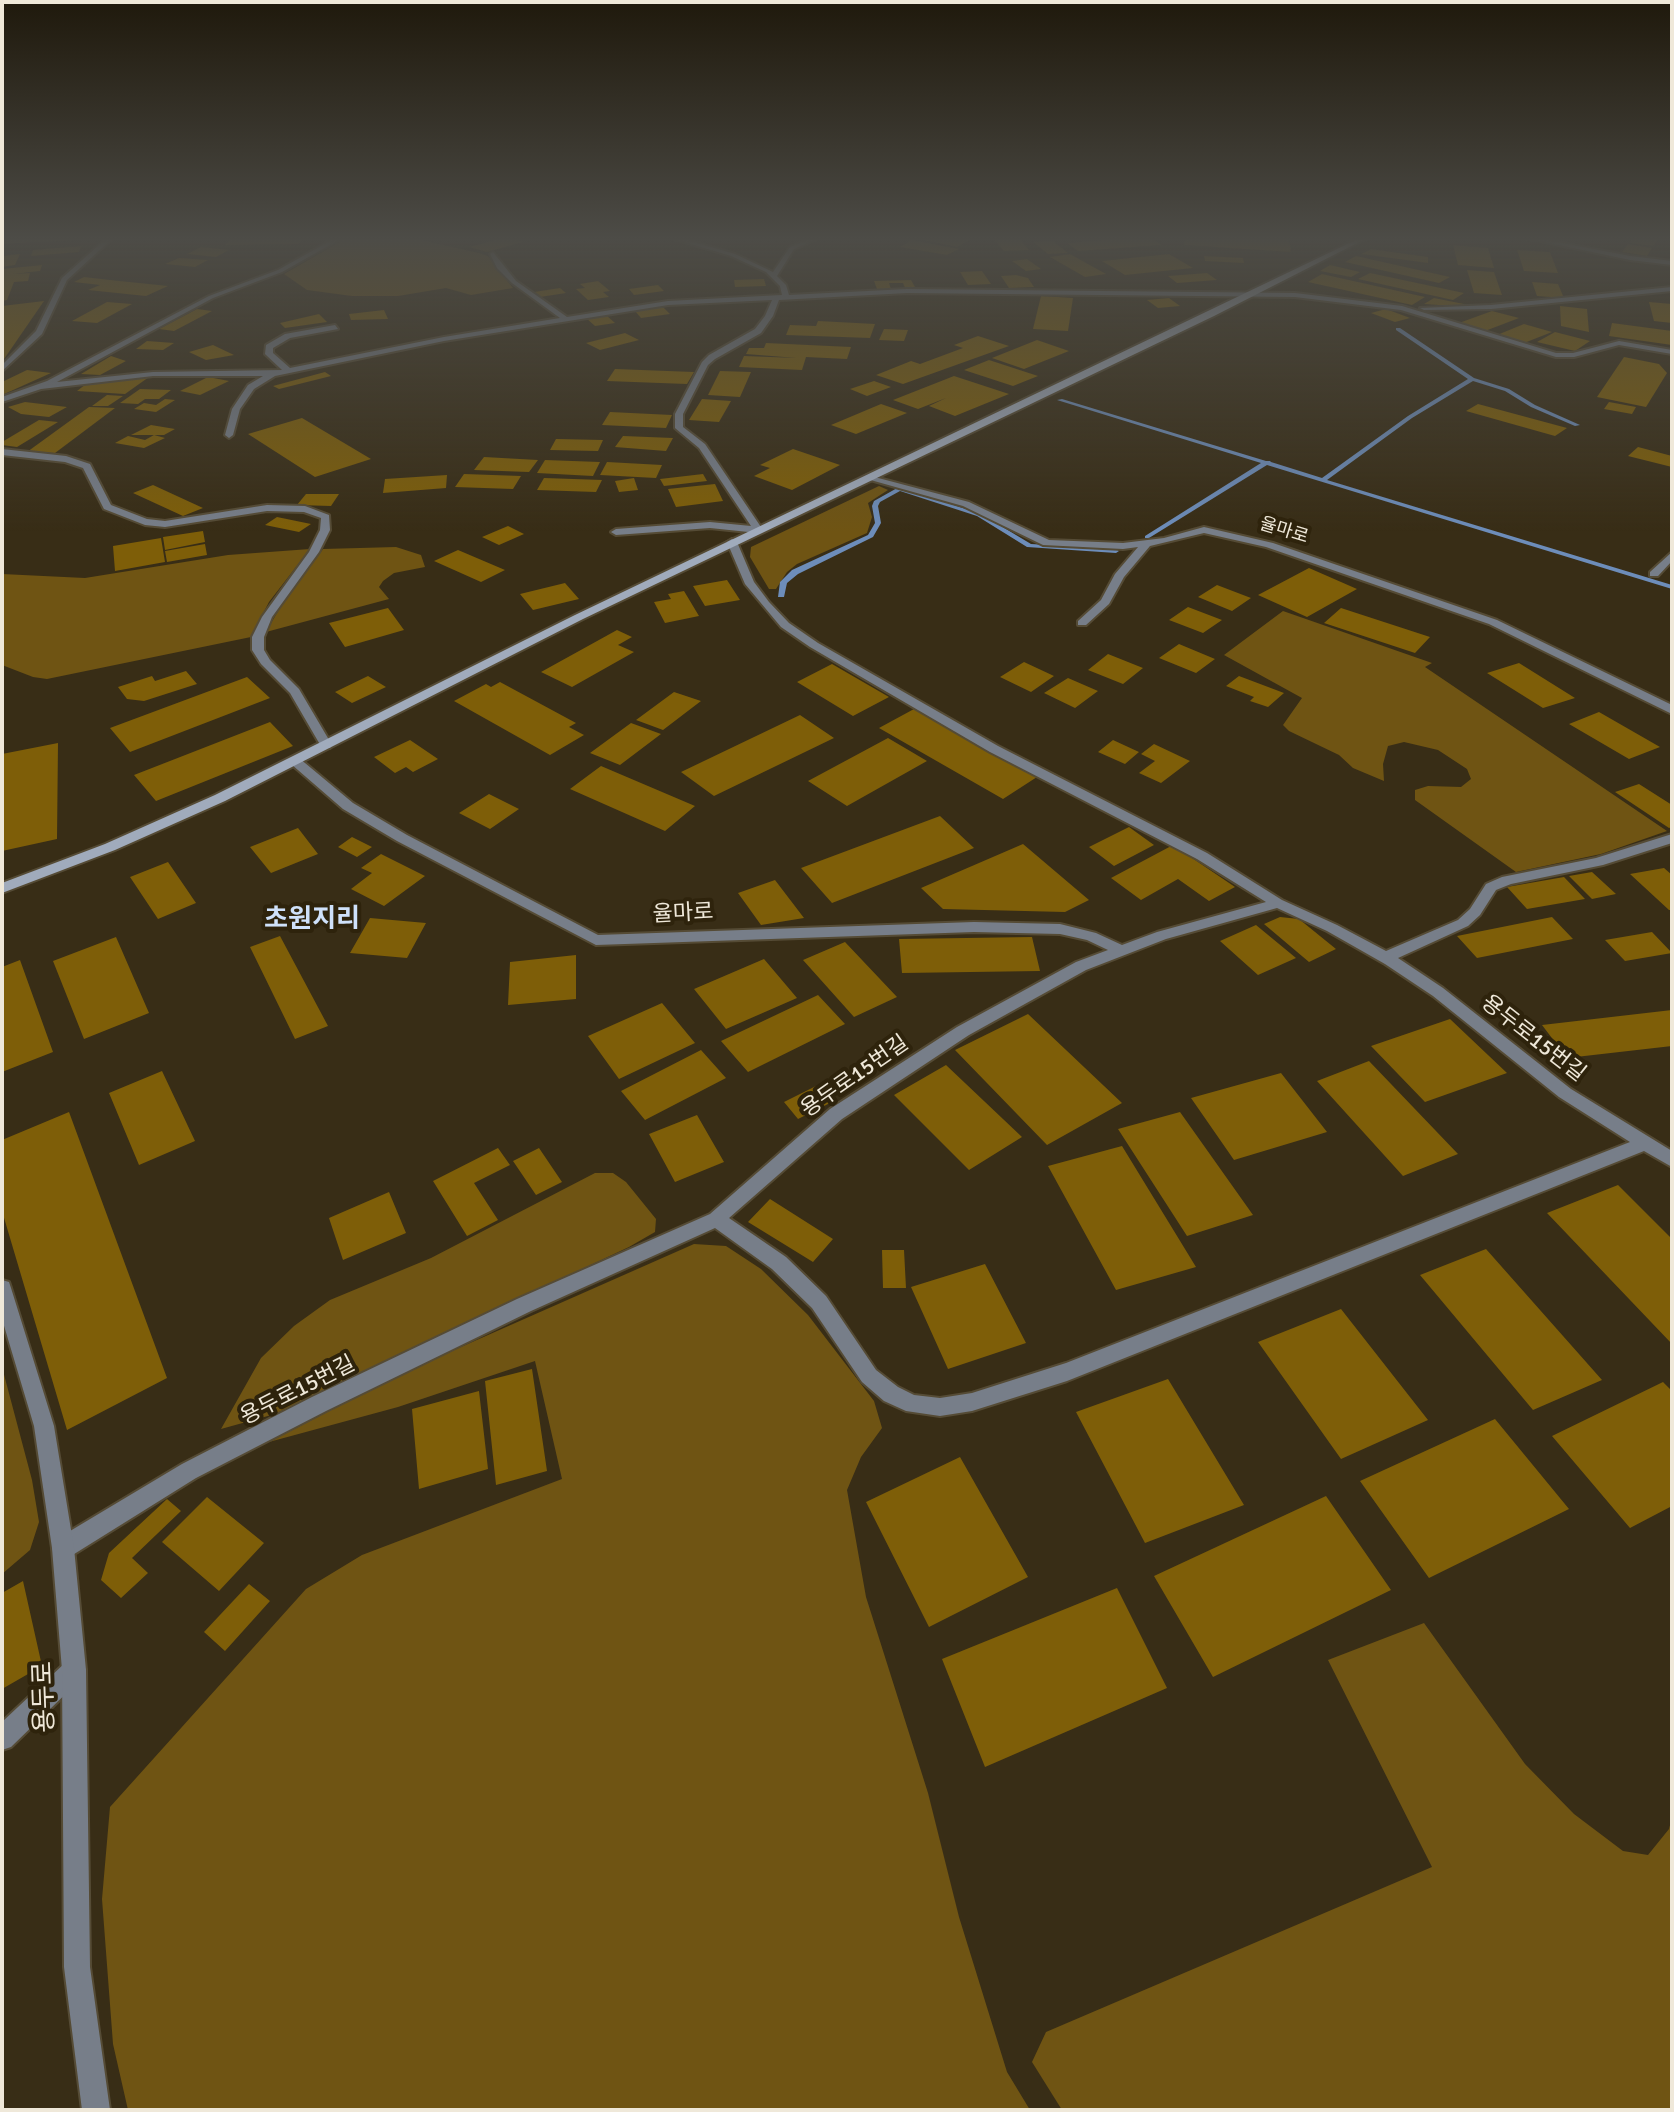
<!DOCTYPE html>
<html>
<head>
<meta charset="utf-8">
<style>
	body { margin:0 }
	#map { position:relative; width:1674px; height:2112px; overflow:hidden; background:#382d16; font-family:Signika,sans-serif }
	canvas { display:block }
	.frame { position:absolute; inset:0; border:4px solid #efe8d9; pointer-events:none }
</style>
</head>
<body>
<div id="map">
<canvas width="1674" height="2112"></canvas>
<div class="frame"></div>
</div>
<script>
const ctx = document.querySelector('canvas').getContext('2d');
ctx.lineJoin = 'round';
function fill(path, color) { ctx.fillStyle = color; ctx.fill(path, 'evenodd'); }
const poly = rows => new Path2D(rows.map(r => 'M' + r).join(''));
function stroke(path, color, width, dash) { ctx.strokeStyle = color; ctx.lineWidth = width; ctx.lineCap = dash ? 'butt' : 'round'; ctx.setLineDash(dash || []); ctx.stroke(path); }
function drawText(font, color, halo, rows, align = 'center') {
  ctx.font = font + ' Signika,"Noto Sans KR",sans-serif'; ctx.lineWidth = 8; ctx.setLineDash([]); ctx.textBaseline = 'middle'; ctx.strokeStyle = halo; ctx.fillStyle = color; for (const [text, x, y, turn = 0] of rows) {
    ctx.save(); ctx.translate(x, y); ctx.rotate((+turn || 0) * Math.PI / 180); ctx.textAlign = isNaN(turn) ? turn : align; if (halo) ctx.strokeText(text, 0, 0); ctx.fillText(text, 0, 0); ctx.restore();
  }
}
const green = poly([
	[348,237,421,240,479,253,488,256,513,288,471,295,446,288,398,296,352,296,307,290,284,274],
	[879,486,888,490,868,503,872,517,867,533,797,564,787,572,776,589,769,589,750,557,751,547],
	[396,547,421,555,425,567,394,573,383,581,379,587,389,599,266,632,282,604,323,549],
	[310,549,269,602,251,637,47,679,33,677,2,665,2,574,85,578,228,555],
	[1283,611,1432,663,1425,667,1667,831,1601,854,1516,872,1415,800,1415,790,1428,786,1461,787,1471,779,1467,769,1438,750,1404,742,1388,746,1383,764,1384,781,1353,768,1339,755,1289,731,1283,725,1302,698,1224,655],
	[595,1173,613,1173,626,1182,656,1219,655,1232,629,1247,275,1414,221,1429,261,1358,294,1326,330,1300,431,1258],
	[694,1244,726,1246,761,1269,808,1315,874,1401,882,1428,861,1457,847,1490,866,1597,928,1793,959,1917,1007,2072,1030,2110,128,2110,113,2044,102,1899,110,1807,306,1589,362,1555,562,1479,535,1361,398,1407,269,1442,402,1373],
	[2,1367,32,1480,39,1522,30,1550,2,1574],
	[1424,1623,1525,1764,1574,1814,1623,1851,1648,1855,1669,1829,1672,1817,1672,2110,1062,2110,1032,2062,1046,2032,1432,1867,1328,1660]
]);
const stream = poly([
	[1396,328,1400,328,1474,378,1509,389,1535,405,1580,425,1575,426,1531,407,1505,391,1473,381,1412,418,1327,480,1672,585,1672,589,1267,465,1149,538,1145,538,1145,536,1261,463,1057,400,1062,399,1266,461,1270,461,1271,462,1322,478,1408,416,1468,379,1396,330,1396,328],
	[899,487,981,514,1031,544,1116,549,1119,551,1116,553,1027,547,977,516,900,491,880,502,878,506,881,523,873,537,798,574,787,583,784,597,778,597,780,582,792,570,868,535,875,523,872,506,874,501,899,487]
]);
const building = poly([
	[2,237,94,237,94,239,2,244],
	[233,237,305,237,299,244,225,245],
	[506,237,523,242,487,252,469,247],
	[909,237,975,237,957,247],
	[992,237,1018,237,1029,250,1004,251],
	[1150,237,1162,245,1078,251,1067,243],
	[1185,237,1289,240,1291,252,1184,245],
	[1634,237,1660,237,1653,246,1629,243],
	[912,240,959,249,947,255,900,247],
	[1053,241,1068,253,1048,254,1033,242],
	[1628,244,1652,248,1647,256,1622,252],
	[1453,245,1488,248,1494,268,1458,265],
	[81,246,79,252,31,256,33,250],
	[201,247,229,250,216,257,187,254],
	[1371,249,1428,257,1428,263,1361,254],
	[1517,250,1550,252,1558,273,1524,271],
	[20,254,15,265,2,267,2,256],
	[1070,254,1106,274,1085,277,1050,257],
	[1169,254,1193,268,1125,275,1102,261],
	[1204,256,1243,258,1244,263,1205,261],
	[1356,256,1450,277,1439,283,1345,262],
	[179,258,208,260,195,267,165,264],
	[1027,259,1041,269,1026,271,1012,261],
	[42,265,40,271,13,274,30,273,28,281,14,282,7,300,2,301,2,269],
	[1330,265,1360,272,1351,277,1320,271],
	[1467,270,1494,272,1502,295,1474,293],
	[982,271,991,284,968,285,960,272],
	[1207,273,1217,280,1177,283,1168,276],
	[1370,273,1464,293,1453,300,1358,279],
	[1322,274,1425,297,1412,305,1308,282],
	[1016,275,1028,278,1034,287,1009,288,1001,276],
	[84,277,110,280,168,286,146,296,88,290,100,285,74,282],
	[764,279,766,286,735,287,734,280],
	[911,280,915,287,905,288,903,283,889,283,891,289,877,289,874,281],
	[598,281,610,291,603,292,609,297,588,300,576,289,585,288,580,284],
	[1532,282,1558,284,1564,298,1537,296],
	[658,285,664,291,634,295,629,289],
	[560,288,566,293,540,297,534,292],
	[1041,296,1073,298,1068,331,1033,329],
	[1169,298,1180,306,1158,308,1147,300],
	[1434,298,1469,305,1468,307,1424,304],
	[44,301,2,362,2,306],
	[107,302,132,304,97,323,72,321],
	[1649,302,1672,304,1672,323,1654,321],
	[1560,306,1587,309,1589,332,1561,326],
	[663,307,670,314,641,318,635,311],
	[197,309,212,311,174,331,159,329],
	[1386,309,1410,318,1395,322,1371,313],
	[384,310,388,319,351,320,349,314],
	[1492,311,1519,318,1485,331,1459,323],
	[319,314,327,322,285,328,280,323],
	[606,315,615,323,595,326,586,318],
	[818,321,875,324,870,338,786,335,790,325,816,326],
	[1612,323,1672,331,1672,345,1609,336],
	[1524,324,1552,332,1524,343,1497,335],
	[884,329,908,330,904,341,879,340],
	[1555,332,1590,341,1575,351,1537,342],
	[625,333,639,340,600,350,586,343],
	[978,336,1009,346,903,384,876,375,911,361,920,364,963,348,954,345],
	[1037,340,1069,351,1024,369,992,358],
	[147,341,174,343,163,350,136,349],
	[766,343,851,347,847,359,806,357,802,370,739,367,744,356,797,358,746,354,749,348,764,348],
	[213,345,234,355,206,360,189,352],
	[111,356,126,361,100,375,81,374],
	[1624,357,1659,364,1667,373,1646,407,1597,397],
	[989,360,1038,376,1013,386,964,370],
	[615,369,694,372,687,384,607,381],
	[27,370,51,373,2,395,2,382],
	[720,371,751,372,740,397,708,395],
	[325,372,331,376,279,389,273,386],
	[954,376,1009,394,955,416,929,406,946,398,918,409,893,400],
	[149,377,125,394,77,391,86,384],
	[208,377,229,381,200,395,180,391],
	[874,381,891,387,867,396,850,389],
	[140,389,171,390,159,399,145,399,138,404,120,403],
	[107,395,123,396,108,406,92,406],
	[165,399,175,400,156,412,134,409,144,403,156,405],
	[702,399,731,401,719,422,689,420],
	[25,402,67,407,49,417,21,414,8,407],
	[1609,402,1636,407,1632,414,1604,409],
	[881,404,907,413,856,434,831,425],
	[1478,404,1567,428,1555,436,1466,411],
	[89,407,115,408,55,453,27,452],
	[610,412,672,415,666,428,602,425],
	[302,418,371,459,315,477,248,434],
	[39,420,58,422,17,447,2,445,2,442],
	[151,425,175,429,164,435,131,435],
	[154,435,165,438,144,448,115,443,128,436,145,440],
	[623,436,673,438,666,451,615,447],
	[556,439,603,440,598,451,550,450],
	[1638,447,1672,456,1672,467,1628,456],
	[793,449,840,465,792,490,754,476,770,468,760,465],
	[484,457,538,460,529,472,474,470],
	[545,460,600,462,593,476,537,473],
	[607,462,662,465,656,478,600,475],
	[464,474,521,476,513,489,455,487],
	[703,474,707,481,664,486,660,479],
	[447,475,446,488,383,493,385,479],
	[544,478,602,480,596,492,537,490],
	[634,478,638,490,619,492,615,481],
	[715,484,723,501,676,507,668,489],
	[153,485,203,508,183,516,133,493],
	[306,494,339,494,331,506,297,505],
	[277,517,311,524,299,532,265,525],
	[508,526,524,534,499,545,482,537],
	[203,531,205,542,165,550,163,537],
	[161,538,165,562,115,571,113,546],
	[205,544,207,555,167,562,165,551],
	[458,550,505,570,481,582,434,561],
	[1309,568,1357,589,1307,617,1258,595],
	[727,580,740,600,705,606,693,586],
	[565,583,579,599,533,610,520,594],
	[1217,585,1251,598,1232,611,1198,597],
	[684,591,699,616,665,623,654,602,671,599,668,594],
	[1188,607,1222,620,1203,633,1169,620],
	[388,608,404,630,345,647,329,623],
	[1341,608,1430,637,1415,653,1324,623],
	[617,630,632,637,618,645,634,652,572,687,541,672],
	[1179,644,1215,659,1196,673,1159,658],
	[1108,654,1143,668,1123,684,1088,670],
	[1024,662,1054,676,1031,692,1000,677],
	[1519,663,1575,698,1543,708,1487,673],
	[832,664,889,697,853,716,797,682],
	[186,671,197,684,144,701,127,699,118,687,152,676,155,681],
	[368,676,386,687,352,703,335,692],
	[1239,676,1284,693,1268,707,1250,701,1254,697,1226,686],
	[247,677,270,698,130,752,110,728],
	[1068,678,1098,691,1075,708,1044,693],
	[500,682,576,723,569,727,584,735,550,755,454,701,486,684,491,687],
	[674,692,701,701,663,730,636,720],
	[914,709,1037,777,1003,799,879,728],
	[1599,712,1660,747,1629,759,1569,724],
	[800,715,834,738,714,796,681,772],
	[270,722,293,746,156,801,134,775],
	[631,723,661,734,620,765,590,753],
	[888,738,927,761,847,806,808,781],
	[410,740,438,759,413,772,406,767,395,773,374,757],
	[1113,740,1139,752,1125,764,1098,752],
	[58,743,57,839,2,851,2,754],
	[1154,744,1190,761,1161,783,1139,773,1155,761,1141,754],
	[601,766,695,806,665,831,570,789],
	[1639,784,1672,805,1672,827,1669,828,1615,792],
	[489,794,519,809,490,829,459,813],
	[940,816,974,848,832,903,801,868],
	[1129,827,1154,845,1114,866,1089,847],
	[298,828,318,854,271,873,250,847],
	[352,837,372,847,357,857,338,847],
	[1023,844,1089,900,1065,912,943,909,921,888],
	[1173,845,1235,887,1209,901,1178,879,1141,900,1111,878],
	[381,854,425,876,384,906,351,889,372,873,361,868],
	[168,862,196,903,158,919,130,877],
	[1664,868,1672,875,1672,910,1669,910,1630,874],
	[1592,872,1616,894,1592,899,1569,876],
	[1564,877,1585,899,1527,909,1507,887],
	[775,880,804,918,761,925,738,893],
	[1280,917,1299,919,1336,949,1309,962,1264,924],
	[1552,917,1573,939,1477,958,1457,936],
	[370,918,426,923,407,958,350,953],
	[1256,925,1296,958,1258,975,1220,941],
	[1652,932,1672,953,1625,961,1605,940],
	[280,936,328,1026,295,1039,250,947],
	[116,937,149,1013,84,1039,53,961],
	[1032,937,1040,971,902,973,899,939],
	[845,942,897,997,854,1017,803,960],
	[576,955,576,999,508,1005,510,962],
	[764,959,797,998,726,1029,694,989],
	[20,960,53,1052,2,1072,2,967],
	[818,995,845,1024,748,1072,721,1041],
	[662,1003,695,1043,619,1079,588,1036],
	[1672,1010,1672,1046,1567,1058,1542,1025],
	[1028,1014,1122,1103,1047,1145,955,1050],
	[1450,1019,1507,1073,1425,1102,1371,1046],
	[701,1050,726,1078,645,1120,621,1091],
	[1369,1061,1458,1154,1403,1176,1317,1081],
	[946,1065,1022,1137,969,1170,894,1095],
	[162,1071,195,1141,139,1165,109,1093],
	[1281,1073,1327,1132,1234,1160,1191,1098],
	[816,1086,830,1103,798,1119,784,1102],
	[69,1112,167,1378,67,1430,2,1211,2,1140],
	[1180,1112,1253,1215,1187,1236,1118,1129],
	[697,1115,724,1162,675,1182,649,1134],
	[1122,1146,1196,1267,1116,1290,1048,1166],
	[498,1148,510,1165,474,1183,498,1220,467,1236,433,1181],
	[539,1148,562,1182,536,1195,513,1161],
	[1618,1185,1672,1239,1672,1344,1547,1213],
	[389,1192,406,1233,343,1260,329,1218],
	[770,1199,833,1239,813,1262,748,1222],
	[1486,1249,1602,1380,1533,1410,1420,1275],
	[882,1250,904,1250,906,1288,883,1288],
	[985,1264,1026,1343,948,1369,911,1287],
	[1341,1309,1428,1420,1341,1459,1258,1342],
	[532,1369,547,1471,496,1485,485,1381],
	[1168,1379,1244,1505,1145,1543,1076,1412],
	[1663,1382,1672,1391,1672,1506,1630,1528,1552,1436],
	[479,1391,488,1469,419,1489,412,1409],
	[1495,1419,1569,1509,1429,1578,1360,1481],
	[960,1457,1028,1577,929,1627,866,1502],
	[1326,1496,1391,1590,1213,1677,1154,1576],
	[207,1497,264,1543,219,1591,162,1542],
	[167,1499,181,1511,132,1558,148,1573,121,1598,101,1580,109,1553],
	[23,1581,42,1666,2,1689,2,1593],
	[249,1584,270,1601,225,1651,204,1632],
	[1117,1588,1167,1688,985,1767,942,1659]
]);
const lane = poly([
	[108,237,114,237,67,280,42,334,2,371,2,365,36,331,62,278,108,237],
	[337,237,344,237,282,272,213,298,57,382,153,372,282,370,265,354,266,345,285,334,335,325,338,329,290,338,273,348,273,353,290,368,444,337,560,318,512,283,497,268,490,254,493,252,516,281,567,317,668,301,782,295,780,286,766,272,731,256,668,237,676,237,735,254,773,272,790,247,814,237,821,237,794,249,777,276,786,285,789,295,907,289,1295,293,1402,306,1556,353,1573,353,1619,341,1672,350,1672,354,1619,345,1574,357,1556,357,1401,310,1295,297,907,293,779,300,773,316,761,333,715,359,708,365,683,414,683,427,705,444,763,530,758,533,710,528,616,535,611,532,616,529,710,522,751,526,699,448,675,428,675,414,702,362,709,355,755,329,765,316,772,300,668,305,444,341,275,376,254,389,240,409,233,435,229,438,225,435,232,409,248,385,263,376,153,376,41,389,2,402,2,397,47,381,209,296,278,270,337,237],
	[1521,237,1531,237,1630,256,1672,261,1672,265,1630,260,1521,237],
	[1672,287,1672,291,1491,309,1424,310,1420,308,1491,305,1672,287],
	[2,449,66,456,90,464,111,505,147,519,165,521,267,505,305,506,329,515,330,530,319,552,272,617,264,637,264,650,270,660,299,689,332,745,330,748,322,748,290,693,261,664,252,650,252,637,262,617,309,552,320,530,321,518,304,512,267,511,165,527,145,525,104,509,83,468,65,462,2,455,2,449],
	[867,475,969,502,1049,540,1123,543,1164,538,1204,527,1273,543,1497,620,1672,705,1672,714,1489,624,1266,547,1204,533,1150,546,1124,577,1109,604,1086,625,1078,625,1078,621,1101,600,1115,574,1138,547,1123,549,1043,545,963,506,867,479,867,475],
	[732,539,737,542,754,582,769,602,789,623,818,643,998,746,1207,853,1282,900,1337,925,1386,951,1458,920,1470,909,1486,884,1502,877,1596,858,1672,834,1672,843,1603,865,1511,884,1496,890,1480,915,1468,926,1398,958,1443,988,1571,1089,1672,1151,1672,1167,1644,1151,1067,1381,972,1411,940,1416,906,1411,884,1401,862,1382,812,1308,772,1269,715,1228,531,1311,326,1411,196,1478,71,1556,63,1559,55,1556,52,1548,55,1540,182,1464,312,1397,517,1299,710,1214,830,1109,957,1027,1076,962,1108,950,1087,940,1060,934,974,932,596,945,397,841,343,809,291,764,291,758,299,758,353,803,407,835,598,935,974,922,1060,924,1096,933,1122,945,1157,932,1266,902,1197,859,990,752,810,647,781,627,745,584,727,542,732,539],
	[1277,908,1327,931,1385,964,1433,996,1559,1097,1630,1142,1066,1363,972,1393,940,1398,914,1395,898,1387,876,1370,826,1296,786,1257,729,1218,842,1119,969,1035,1086,970,1166,939,1277,908],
	[1672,552,1672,561,1658,576,1650,576,1650,572,1672,552],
	[74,1658,82,1662,86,1670,82,1678,11,1747,2,1750,2,1722,66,1662,74,1658]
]);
const street = poly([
	[2,1280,9,1282,11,1288,54,1426,74,1548,86,1670,90,1967,110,2110,82,2110,64,1967,62,1670,52,1548,34,1426,2,1319,2,1280]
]);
const secondary = poly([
	[1362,237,1369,237,1214,316,583,619,225,801,115,850,2,893,2,883,105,844,215,795,575,615,1362,237]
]);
const farStreetnames = [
	["율마로",1284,531,17]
];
const streetNames = [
	["율마로",683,914,-3],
	["용두로15번길",1533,1039,38],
	["용두로15번길",855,1077,-35],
	["용두로15번길",298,1391,-27]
];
const quarterNames = [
	["초원지리",312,920]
];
const nearStreetnames = [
	["용두로",45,1697,-92]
];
fill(green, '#6f5413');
fill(stream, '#6d8dba');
fill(building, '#7e5e08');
stroke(lane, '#554b35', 4);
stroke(street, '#554b35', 4);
stroke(secondary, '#554b35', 4);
fill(lane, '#777e89');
fill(street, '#777e89');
fill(secondary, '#a0abbc');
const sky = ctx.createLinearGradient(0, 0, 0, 532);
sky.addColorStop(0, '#1f190c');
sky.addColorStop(0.45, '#4d4c47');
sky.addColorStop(1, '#4d4c4700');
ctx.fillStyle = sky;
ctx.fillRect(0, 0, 1674, 532);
drawText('18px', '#efe8d9', '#2e230c', farStreetnames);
drawText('22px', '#efe8d9', '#2e230c', streetNames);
drawText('bold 26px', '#cfe1fa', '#2e230c', quarterNames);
drawText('26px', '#efe8d9', '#2e230c', nearStreetnames);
</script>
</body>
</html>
